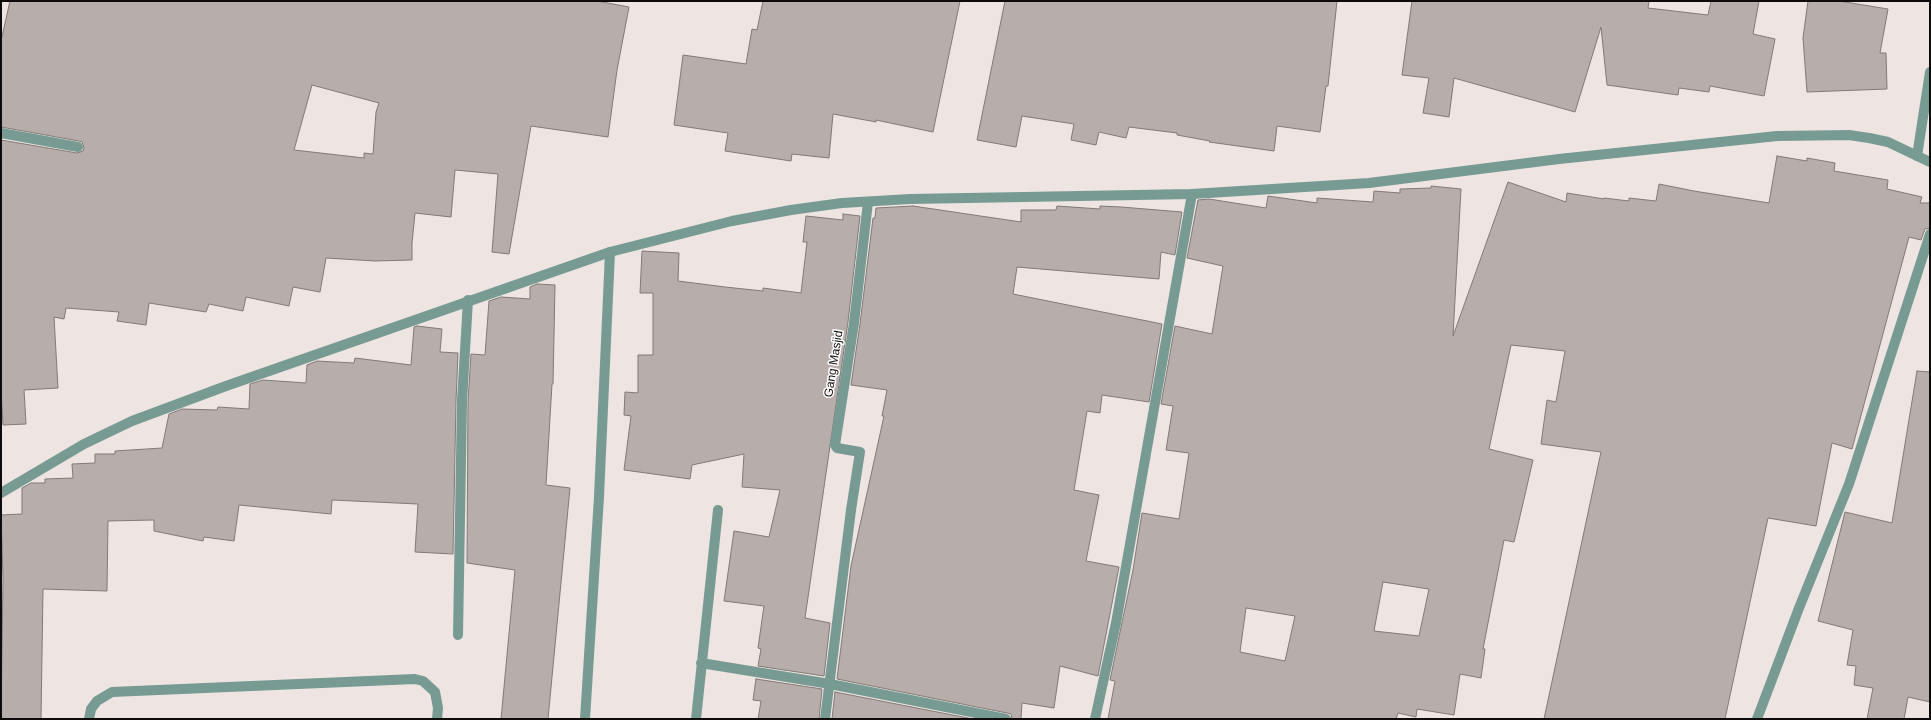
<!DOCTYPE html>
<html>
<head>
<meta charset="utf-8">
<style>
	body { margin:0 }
	#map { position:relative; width:1931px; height:720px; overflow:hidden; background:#eee4e1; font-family:Helvetica,sans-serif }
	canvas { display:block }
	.frame { position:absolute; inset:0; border:2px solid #0e0b0a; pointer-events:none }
</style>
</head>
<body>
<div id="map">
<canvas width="1931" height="720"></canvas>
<div class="frame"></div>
</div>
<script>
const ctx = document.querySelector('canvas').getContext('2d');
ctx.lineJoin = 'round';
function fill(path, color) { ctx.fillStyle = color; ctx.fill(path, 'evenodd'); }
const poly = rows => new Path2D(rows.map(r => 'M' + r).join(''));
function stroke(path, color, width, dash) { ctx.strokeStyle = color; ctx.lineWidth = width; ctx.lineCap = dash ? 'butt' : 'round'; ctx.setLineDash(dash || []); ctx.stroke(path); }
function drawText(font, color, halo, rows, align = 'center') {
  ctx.font = font + ' Helvetica,sans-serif'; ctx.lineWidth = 3; ctx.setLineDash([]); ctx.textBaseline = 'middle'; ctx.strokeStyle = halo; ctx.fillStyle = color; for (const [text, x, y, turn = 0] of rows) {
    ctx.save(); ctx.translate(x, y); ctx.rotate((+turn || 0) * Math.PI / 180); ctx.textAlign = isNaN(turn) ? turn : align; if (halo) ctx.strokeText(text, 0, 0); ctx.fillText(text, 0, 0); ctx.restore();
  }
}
const building = poly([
	[10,1,597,1,629,7,617,70,608,137,531,126,509,254,492,252,498,174,455,170,451,217,415,213,412,243,412,260,375,261,326,258,320,292,293,287,289,306,246,297,243,311,209,304,206,312,149,303,146,325,117,321,119,312,66,308,64,319,54,317,58,388,24,390,26,424,3,425,1,391,1,140,77,153,83,151,84,148,82,142,79,141,1,127,1,41,10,1],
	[312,85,379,103,376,112,373,154,364,153,364,158,294,150,312,85],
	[763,1,960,1,933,132,876,120,876,122,833,114,829,158,792,154,791,161,725,151,728,133,674,125,683,55,746,64,752,29,757,30,763,1],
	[1005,1,1337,1,1328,86,1326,86,1320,132,1277,126,1274,151,1209,142,1210,141,1177,135,1177,133,1129,127,1126,138,1099,132,1096,145,1071,140,1074,124,1022,116,1016,147,977,140,1005,1],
	[1412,1,1649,1,1648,8,1708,15,1711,1,1759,1,1753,34,1775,39,1764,96,1710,86,1709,92,1679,88,1678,95,1607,85,1601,27,1575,112,1454,78,1449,117,1423,113,1429,78,1402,75,1412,1],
	[1808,1,1839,1,1888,9,1880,53,1886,53,1887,89,1807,92,1803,38,1808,1],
	[1777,156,1807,161,1807,158,1835,163,1834,171,1888,180,1887,189,1922,197,1920,203,1930,203,1930,228,1925,229,1921,240,1909,237,1852,449,1832,443,1816,526,1768,518,1725,719,1544,719,1601,452,1541,444,1547,400,1556,402,1565,351,1511,345,1489,449,1533,460,1514,542,1504,540,1483,649,1485,649,1481,678,1460,674,1454,715,1417,709,1416,717,1398,713,1396,719,1108,719,1115,681,1110,680,1133,570,1142,513,1179,519,1189,453,1166,450,1173,406,1161,404,1175,326,1212,334,1223,266,1187,258,1198,200,1209,199,1266,208,1268,196,1317,203,1317,198,1373,202,1374,191,1400,193,1400,189,1431,188,1431,186,1461,189,1453,336,1508,182,1566,202,1567,193,1604,199,1604,198,1629,201,1629,198,1656,201,1659,184,1694,191,1769,203,1777,156],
	[1383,582,1429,589,1419,636,1374,631,1383,582],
	[1246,608,1295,616,1285,661,1240,652,1246,608],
	[913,206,1021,222,1021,210,1056,210,1057,206,1100,209,1100,206,1121,207,1182,212,1175,255,1161,252,1159,279,1017,267,1013,294,1162,324,1149,402,1102,395,1100,413,1087,411,1074,490,1099,495,1086,561,1119,567,1098,676,1060,666,1054,708,1022,703,1021,719,1012,719,1011,714,1007,713,837,679,851,566,884,416,882,416,887,390,851,385,860,324,873,218,875,218,876,208,913,206],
	[843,214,860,216,848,322,805,618,830,623,824,676,758,666,761,649,758,648,764,606,724,601,734,531,769,537,780,490,742,487,744,454,692,465,690,479,624,470,631,416,624,415,625,392,638,393,638,355,653,355,653,293,640,293,642,251,679,253,678,281,725,287,763,291,763,288,801,293,807,242,803,242,806,216,843,220,843,214],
	[537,284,555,285,553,384,552,384,546,485,570,488,548,719,501,719,515,570,467,563,468,401,471,354,485,355,489,301,501,297,530,299,530,287,537,284],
	[417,326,442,329,440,352,458,353,456,401,453,554,415,552,418,504,332,500,331,514,239,505,234,541,204,537,203,541,154,531,154,520,108,521,107,591,43,589,41,719,1,719,3,578,1,515,22,514,22,488,31,483,45,483,45,479,73,478,72,464,95,463,95,454,115,454,115,451,162,448,169,414,182,409,217,410,218,407,249,409,250,384,263,380,306,383,307,365,317,361,354,363,355,358,411,365,414,327,417,326],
	[1917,371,1930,372,1930,702,1908,697,1904,719,1867,719,1873,688,1854,685,1856,666,1847,665,1853,630,1818,621,1845,512,1892,523,1917,371],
	[756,679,822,689,819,719,758,719,761,701,753,700,756,679],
	[835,692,973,719,832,719,835,692]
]);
const service = poly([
	[1,133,78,147],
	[851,510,860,452,837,448,835,445,854,323,868,202],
	[1757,719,1799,608,1849,484,1930,234]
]);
const minor = poly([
	[1917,156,1930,72],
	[458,635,462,401,468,300],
	[701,663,830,684,1006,719],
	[89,719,91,709,97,701,112,692,415,679,423,681,435,692,438,708,437,719],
	[585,719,599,497,610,252],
	[696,719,718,510],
	[825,719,851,510],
	[1095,719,1116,623,1192,194]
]);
const tertiary = poly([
	[1,493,84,444,132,421,226,386,610,252,732,221,791,210,842,203,910,199,1192,194,1369,183,1559,159,1777,136,1849,135,1869,138,1888,142,1930,162]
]);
const streetNames = [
	["Gang Masjid",834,364,-81]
];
fill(building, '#b7aeab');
stroke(building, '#817976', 1);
stroke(service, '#779a93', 10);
stroke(minor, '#779a93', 10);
stroke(tertiary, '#779a93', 10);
drawText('12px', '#0e0b0a', '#fff', streetNames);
</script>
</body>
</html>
